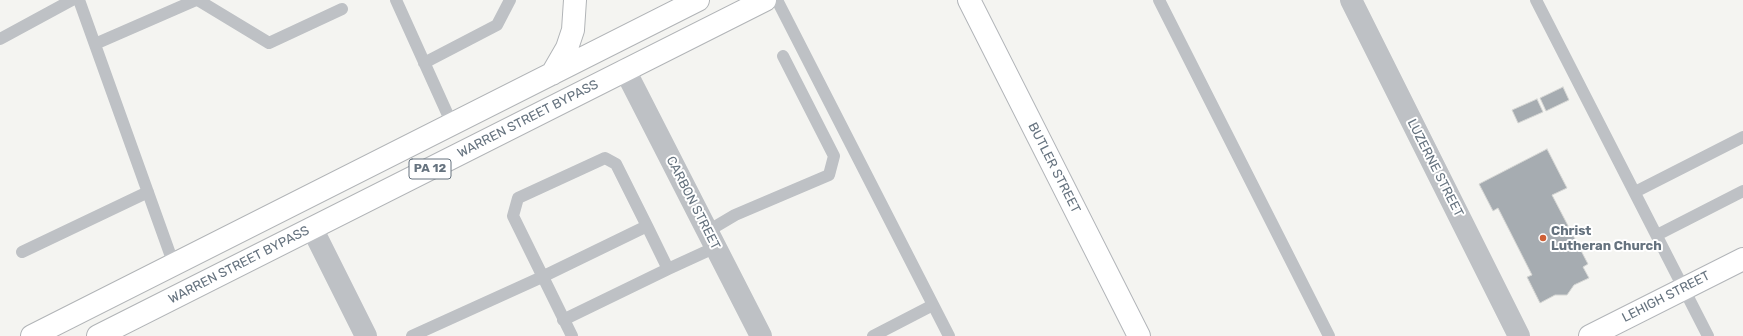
<!DOCTYPE html>
<html>
<head>
<meta charset="utf-8">
<style>
	body { margin:0 }
	canvas { display:block; background:#f4f4f1 }
</style>
</head>
<body>
<canvas width="1743" height="336"></canvas>
<script>
const ctx = document.querySelector('canvas').getContext('2d');
ctx.lineJoin = 'round';
function fill(path, color) { ctx.fillStyle = color; ctx.fill(path, 'evenodd'); }
const poly = rows => new Path2D(rows.map(r => 'M' + r).join(''));
function stroke(path, color, width, dash) { ctx.strokeStyle = color; ctx.lineWidth = width; ctx.lineCap = dash ? 'butt' : 'round'; ctx.setLineDash(dash || []); ctx.stroke(path); }
function drawText(font, color, halo, rows, align = 'center') {
  ctx.font = font + ' Rubik,sans-serif'; ctx.lineWidth = 4; ctx.setLineDash([]); ctx.textBaseline = 'middle'; ctx.strokeStyle = halo; ctx.fillStyle = color; for (const [text, x, y, turn = 0] of rows) {
    ctx.save(); ctx.translate(x, y); ctx.rotate((+turn || 0) * Math.PI / 180); ctx.textAlign = isNaN(turn) ? turn : align; if (halo) ctx.strokeText(text, 0, 0); ctx.fillText(text, 0, 0); ctx.restore();
  }
}
const building = poly([
	[1563,87,1569,100,1546,111,1540,98,1563,87],
	[1537,99,1543,112,1518,123,1512,110,1537,99],
	[1547,149,1567,188,1552,195,1588,264,1583,267,1589,278,1574,285,1567,295,1555,295,1540,303,1527,277,1532,275,1498,208,1493,211,1479,184,1547,149]
]);
const service = poly([
	[79,0,174,265],
	[198,0,269,43,342,9],
	[396,0,452,124],
	[777,0,949,336],
	[1159,0,1329,336],
	[1536,0,1708,336],
	[0,39,72,0],
	[95,44,196,0],
	[424,63,497,25,510,0],
	[1635,192,1743,137],
	[708,231,735,215,829,175,834,156,783,56],
	[1657,235,1743,191],
	[22,252,148,192],
	[563,320,668,269],
	[412,336,542,277,647,226,668,269,716,247],
	[572,336,513,216,518,198,605,158,616,164,647,226],
	[873,336,933,305]
]);
const minor = poly([
	[1351,0,1519,336],
	[625,70,761,336],
	[312,228,366,336]
]);
const primary = poly([
	[969,0,1139,336],
	[1590,336,1743,259]
]);
const trunk = poly([
	[552,74,567,48,573,30,575,0],
	[32,336,698,0],
	[98,336,765,0]
]);
const markers = [
	[1543,238,4,"#cf6036"]
];
const shields = [
	[430,169,42]
];
const shieldNames = [
	["PA 12",430,169]
];
const streetNames = [
	["WARREN STREET BYPASS",528,119,-27],
	["BUTLER STREET",1054,168,63],
	["LUZERNE STREET",1435,168,63],
	["CARBON STREET",693,203,63],
	["WARREN STREET BYPASS",239,265,-27],
	["LEHIGH STREET",1666,297,-27]
];
const poiNames = [
	["Christ",1551,231],
	["Lutheran Church",1551,246]
];
fill(building, '#a6acb1');
stroke(building, '#d5d6d4', 1);
stroke(primary, '#b2b5b9', 24);
stroke(trunk, '#b1b4b7', 24);
stroke(service, '#bec1c5', 12);
stroke(minor, '#bec1c5', 22);
stroke(primary, '#fff', 22);
stroke(trunk, '#fff', 22);
for (const [x, y, r, color] of markers) { const dot = new Path2D(); dot.arc(x, y, r, 0, 2 * Math.PI); ctx.fillStyle = color; ctx.fill(dot); stroke(dot, '#fff', 1.5); }
for (const [x, y, w] of shields) { const box = new Path2D(); box.roundRect(x - w / 2, y - 10, w, 20, 3); ctx.fillStyle = '#fff'; ctx.fill(box); stroke(box, '#66737f', 1); }
drawText('bold 12px', '#66737f', null, shieldNames);
drawText('13px', '#66737f', '#fff', streetNames);
drawText('bold 13px', '#66737f', '#fff', poiNames, 'left');
</script>
</body>
</html>
